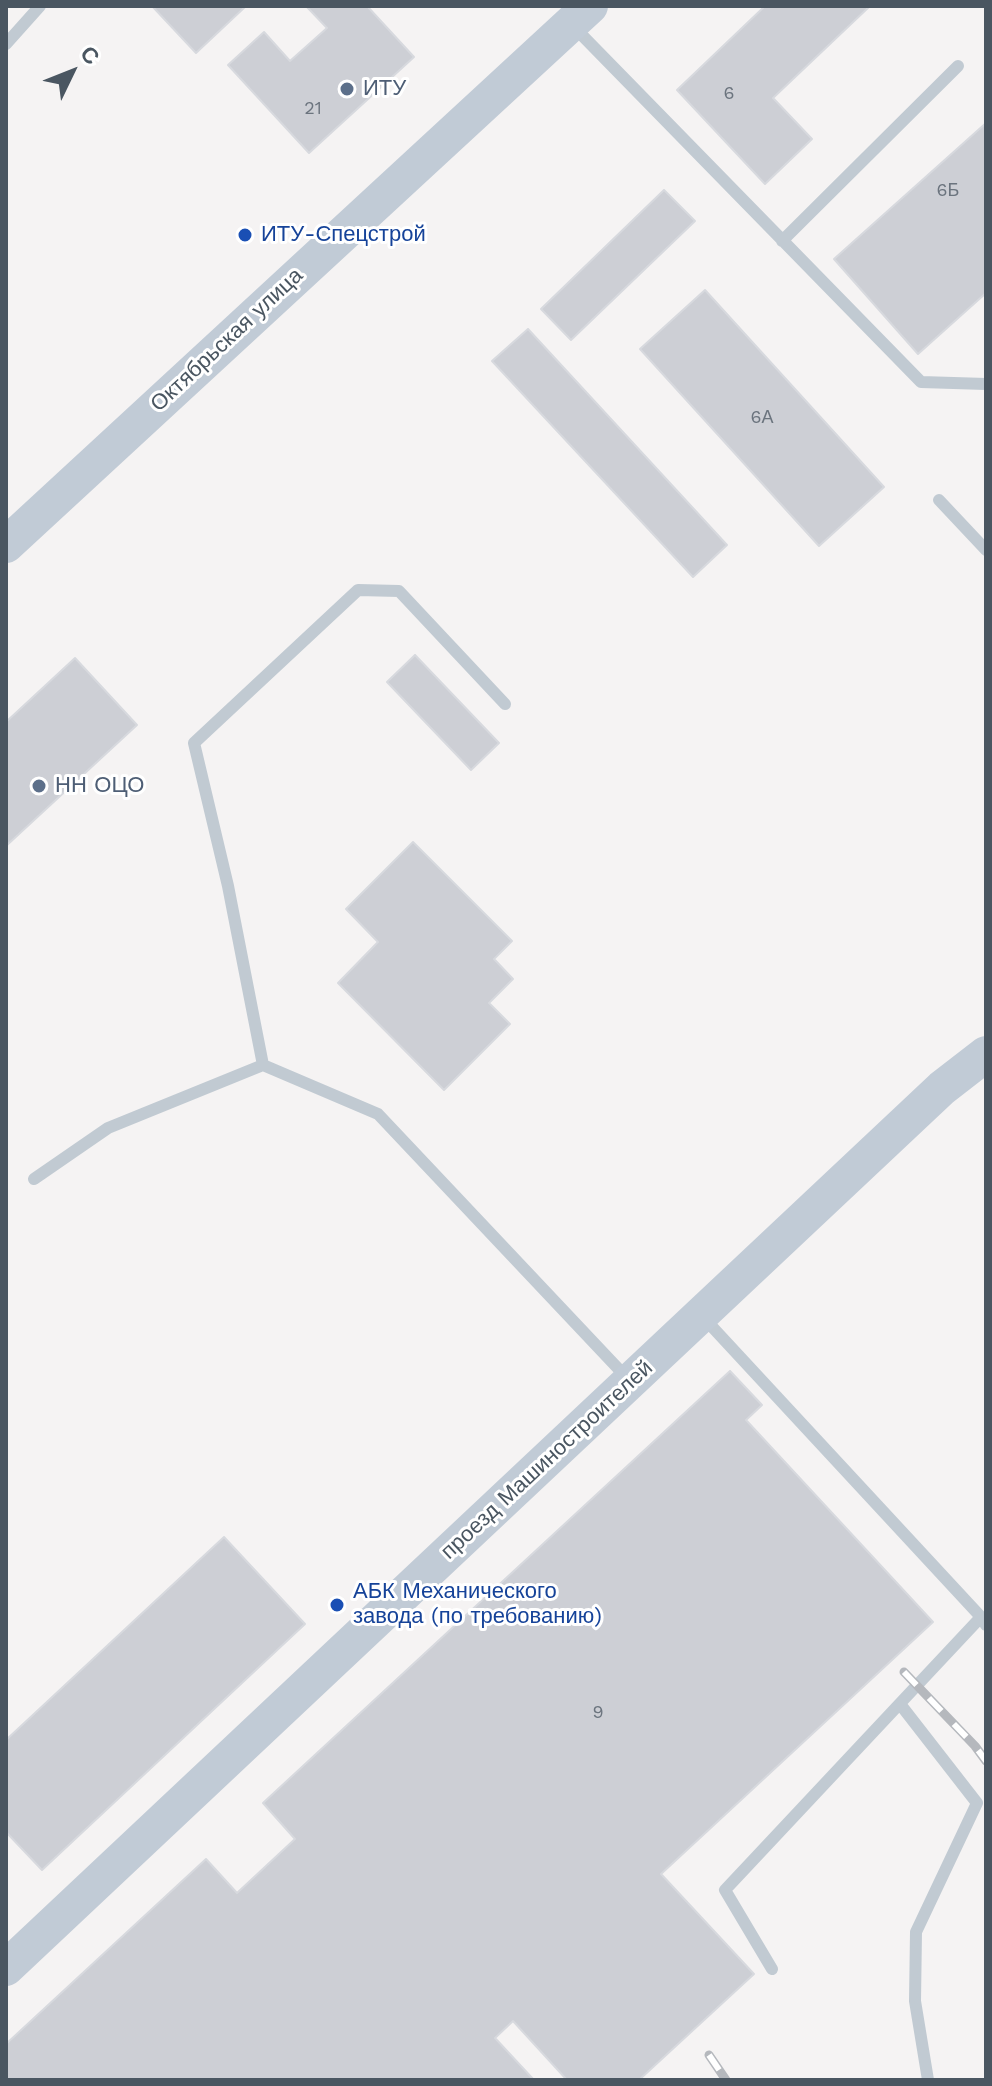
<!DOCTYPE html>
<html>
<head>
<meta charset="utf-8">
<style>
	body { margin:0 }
	#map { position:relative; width:992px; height:2086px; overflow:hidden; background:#f5f3f3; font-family:"Work Sans",sans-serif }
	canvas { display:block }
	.frame { position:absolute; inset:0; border:8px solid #4a5661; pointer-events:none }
	.north { position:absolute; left:32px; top:32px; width:80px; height:80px; -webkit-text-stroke:6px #fff; paint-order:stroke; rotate:47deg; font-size:22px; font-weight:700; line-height:32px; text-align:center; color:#4a5661 }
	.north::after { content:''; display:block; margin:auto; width:28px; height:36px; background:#4a5661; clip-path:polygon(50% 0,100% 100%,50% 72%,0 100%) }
</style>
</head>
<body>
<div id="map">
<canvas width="992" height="2086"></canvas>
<div class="frame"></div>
<div class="north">С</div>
</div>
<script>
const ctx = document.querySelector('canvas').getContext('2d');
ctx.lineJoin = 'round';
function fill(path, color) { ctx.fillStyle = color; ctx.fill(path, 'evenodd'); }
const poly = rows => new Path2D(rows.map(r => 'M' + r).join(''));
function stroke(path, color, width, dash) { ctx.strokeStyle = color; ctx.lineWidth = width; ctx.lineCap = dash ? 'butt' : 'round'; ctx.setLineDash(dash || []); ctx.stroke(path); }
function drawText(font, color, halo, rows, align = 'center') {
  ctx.font = font + ' "Work Sans",sans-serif'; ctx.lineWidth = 6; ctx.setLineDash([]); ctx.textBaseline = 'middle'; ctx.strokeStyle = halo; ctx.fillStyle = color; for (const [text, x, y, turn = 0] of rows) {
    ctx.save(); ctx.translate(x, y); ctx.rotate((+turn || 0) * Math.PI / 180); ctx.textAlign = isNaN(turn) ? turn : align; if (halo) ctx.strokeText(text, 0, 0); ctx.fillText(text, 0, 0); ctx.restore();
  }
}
const building = poly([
	[152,6,246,6,196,53,152,6],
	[306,6,367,6,414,57,309,153,228,65,264,32,290,61,327,28,306,6],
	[765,6,870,6,773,98,812,139,765,184,677,90,765,6],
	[986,123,986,293,918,354,834,259,986,123],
	[664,190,695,221,571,340,541,309,664,190],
	[705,290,884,487,819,546,640,349,705,290],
	[528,329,727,545,693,577,492,361,528,329],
	[415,655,499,743,471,770,387,682,415,655],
	[75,658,137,725,6,846,6,722,75,658],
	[413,842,512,941,494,959,513,979,489,1003,510,1024,444,1090,338,983,378,942,346,909,413,842],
	[730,1371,762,1405,746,1420,933,1622,661,1874,754,1974,639,2080,567,2080,513,2021,495,2038,534,2080,6,2080,6,2044,206,1859,237,1893,295,1839,263,1803,730,1371],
	[224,1537,305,1624,42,1870,6,1832,6,1740,224,1537]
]);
const lane = poly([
	[573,26,921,382,986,384],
	[6,44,40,6],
	[782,241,958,66],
	[939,500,986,550],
	[263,1065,228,886,194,743,358,590,399,591,505,704],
	[34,1179,108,1128,263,1065,378,1114,628,1379],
	[703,1317,981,1617,986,1625],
	[900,1704,977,1803,916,1932,915,2001,928,2080],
	[772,1969,725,1890,981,1617]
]);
const secondary = poly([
	[6,545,590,6],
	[6,1968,942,1088,986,1054]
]);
const rail = poly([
	[904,1672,975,1746,986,1761],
	[709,2055,726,2080]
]);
const markers = [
	[347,89,8,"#5c6f8a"],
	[245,235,8,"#1a4fb4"],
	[39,786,8,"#5c6f8a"],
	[337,1605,8,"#1a4fb4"]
];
const numberNames = [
	["6",729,94],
	["21",313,109],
	["6Б",948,191],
	["6А",762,418],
	["9",598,1713]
];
const serviceNames = [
	["ИТУ",363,89],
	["НН ОЦО",55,786]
];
const transitNames = [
	["ИТУ-Спецстрой",261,235],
	["АБК Механического",353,1592],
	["завода (по требованию)",353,1617]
];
const streetNames = [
	["Октябрьская улица",227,340,-43],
	["проезд Машиностроителей",547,1460,-43]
];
fill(building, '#cdcfd5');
stroke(building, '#d7d9de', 2);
stroke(lane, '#c1cad2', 12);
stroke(secondary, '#c1cbd6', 36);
stroke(rail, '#b5b8bd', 9);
stroke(rail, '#fff', 6, [18]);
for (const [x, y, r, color] of markers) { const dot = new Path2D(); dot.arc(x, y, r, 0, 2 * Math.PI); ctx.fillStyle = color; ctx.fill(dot); stroke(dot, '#fff', 3); }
drawText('18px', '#6b747e', null, numberNames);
drawText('22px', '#4e5e75', '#fff', serviceNames, 'left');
drawText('22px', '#164399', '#fff', transitNames, 'left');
drawText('22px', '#4a5661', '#fff', streetNames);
</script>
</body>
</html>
